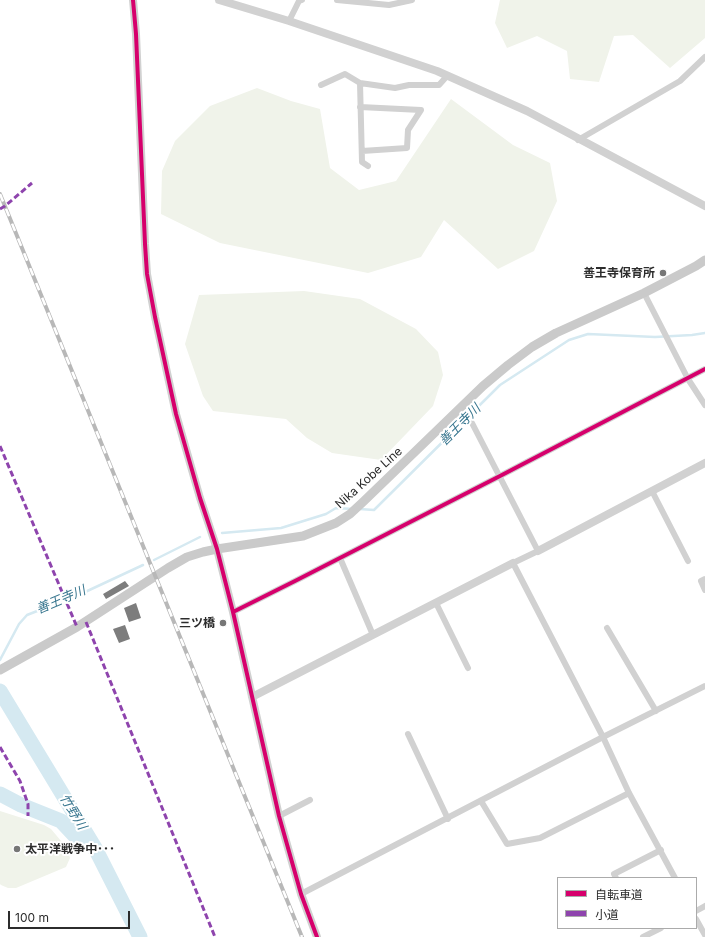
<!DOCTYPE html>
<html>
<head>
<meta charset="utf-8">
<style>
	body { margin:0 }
	#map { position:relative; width:705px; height:937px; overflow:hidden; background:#fff; font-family:Inter,"Noto Sans JP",sans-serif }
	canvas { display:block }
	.legend { position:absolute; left:557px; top:877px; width:140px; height:52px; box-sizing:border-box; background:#fff; border:1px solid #ababab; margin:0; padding:5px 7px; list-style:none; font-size:12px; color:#2c2c2c }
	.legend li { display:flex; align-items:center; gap:8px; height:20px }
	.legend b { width:20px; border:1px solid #ababab }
	.scale { position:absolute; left:8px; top:911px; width:122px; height:18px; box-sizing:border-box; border:2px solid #2c2c2c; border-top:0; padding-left:5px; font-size:12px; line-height:14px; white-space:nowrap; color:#2c2c2c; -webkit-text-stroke:3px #fff; paint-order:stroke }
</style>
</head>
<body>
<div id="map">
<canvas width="705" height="937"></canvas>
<ul class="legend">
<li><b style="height:5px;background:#d6006c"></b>自転車道</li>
<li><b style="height:5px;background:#8e44ad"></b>小道</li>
</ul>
<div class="scale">100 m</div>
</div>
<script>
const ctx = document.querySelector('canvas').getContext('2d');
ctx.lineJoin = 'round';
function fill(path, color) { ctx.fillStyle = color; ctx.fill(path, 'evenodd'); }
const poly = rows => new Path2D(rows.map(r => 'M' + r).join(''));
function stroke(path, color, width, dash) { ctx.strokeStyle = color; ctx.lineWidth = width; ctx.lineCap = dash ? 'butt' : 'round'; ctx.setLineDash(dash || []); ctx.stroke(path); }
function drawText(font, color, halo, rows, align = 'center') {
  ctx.font = font + ' Inter,"Noto Sans JP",sans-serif'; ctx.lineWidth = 4; ctx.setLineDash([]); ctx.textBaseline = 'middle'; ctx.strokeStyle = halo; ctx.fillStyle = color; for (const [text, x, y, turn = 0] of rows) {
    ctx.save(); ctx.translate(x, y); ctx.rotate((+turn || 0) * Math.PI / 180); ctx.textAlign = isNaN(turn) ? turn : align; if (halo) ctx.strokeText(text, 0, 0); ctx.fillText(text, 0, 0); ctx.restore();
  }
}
const green = poly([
	[500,0,705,0,705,38,670,68,633,35,614,36,599,82,570,79,567,51,537,36,507,48,495,23],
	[257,88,291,101,320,109,330,168,359,190,396,181,451,99,513,145,550,163,557,201,534,251,498,269,444,220,421,257,368,273,220,243,161,214,162,171,175,141,210,106],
	[304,291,360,299,416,329,438,352,443,375,433,406,381,460,332,453,307,438,286,419,213,411,203,396,185,344,199,295],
	[0,811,44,825,51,829,67,848,70,858,66,867,16,888,8,888,1,885,0,884]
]);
const stream = poly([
	[360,509,374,510,500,385,569,340,588,334,655,337,692,335,705,333],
	[222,533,281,528,326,514,336,508,353,509],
	[154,560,200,537],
	[0,660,19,624,27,615,83,593,143,565]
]);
const river = poly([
	[0,691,95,848,140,937],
	[0,794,21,805,61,821,76,837,94,848]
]);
const building = poly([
	[125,581,129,586,106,599,103,594],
	[136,603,141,618,129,622,124,608],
	[125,625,130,639,119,643,113,629]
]);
const minor = poly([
	[337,0,389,5,412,0],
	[289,21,299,1,302,0],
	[321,85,345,74,360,83],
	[360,107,421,110,408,130,407,148,362,151],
	[578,140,680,81,705,57],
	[368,166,362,162,360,83,395,88,409,85,439,85,447,76],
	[644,293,688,379,705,405],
	[472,423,538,551,513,563,603,737,629,793,675,878],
	[652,491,688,561],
	[340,558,373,635],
	[705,579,701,581,705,590],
	[436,603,468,668],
	[233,612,295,581,500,476,705,369],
	[607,628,656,711],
	[408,734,448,819],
	[481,801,507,844,540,838,629,793],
	[279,816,310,800],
	[616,878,614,874,661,850],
	[301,894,603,737,705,686],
	[696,911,705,906],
	[696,919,705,935],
	[643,937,661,928]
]);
const tertiary = poly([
	[133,0,136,34,145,244,147,274,155,317,176,414,200,498,217,549,233,612,279,816,301,894,317,937],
	[219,0,289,21,437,71,527,111,705,206],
	[538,551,705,463],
	[252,697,513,563]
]);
const secondary = poly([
	[0,670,77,627,168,568,187,557,203,552,217,549,303,536,336,523,350,514,364,501,483,386,508,365,532,347,556,333,644,293,696,266,705,260]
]);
const rail = poly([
	[0,194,302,937]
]);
const quiet = poly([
	[0,209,5,206,32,183],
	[0,446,77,627],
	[86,622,215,937],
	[0,747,20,781,28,804,28,816],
	[17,847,17,846]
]);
const cycleway = poly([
	[133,0,136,34,145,244,147,274,155,317,176,414,200,498,217,549,233,612,279,816,301,894,317,937],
	[233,612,295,581,500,476,705,369]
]);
const markers = [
	[663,273,4,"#767676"],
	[223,623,4,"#767676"],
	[17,849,4,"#767676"]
];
const poiNames = [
	["善王寺保育所",655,273],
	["三ツ橋",215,623],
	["太平洋戦争中･･･",25,849,"left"]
];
const streetNames = [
	["Nika Kobe Line",369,478,-42]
];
const waterNames = [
	["善王寺川",460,425,-45],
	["善王寺川",61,600,-23],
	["竹野川",73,812,59]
];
fill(green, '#f0f3ea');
stroke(stream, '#d5e9f1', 2.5);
stroke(river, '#d5e9f1', 15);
fill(building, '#7d7d7d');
stroke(minor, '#d1d1d1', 6);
stroke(tertiary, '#d1d1d1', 8);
stroke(secondary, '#cacaca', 9);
stroke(rail, '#b8b8b8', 4);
stroke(rail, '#fff', 2.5, [8]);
stroke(quiet, '#8e44ad', 3, [6, 3]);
stroke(cycleway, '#d6006c', 4);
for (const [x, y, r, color] of markers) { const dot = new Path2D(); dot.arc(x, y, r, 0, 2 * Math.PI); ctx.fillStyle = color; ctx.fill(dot); stroke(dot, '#fff', 1.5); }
drawText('bold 12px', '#2c2c2c', '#fff', poiNames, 'right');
drawText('12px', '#2c2c2c', '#fff', streetNames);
drawText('italic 13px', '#38768f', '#fff', waterNames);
</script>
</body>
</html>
